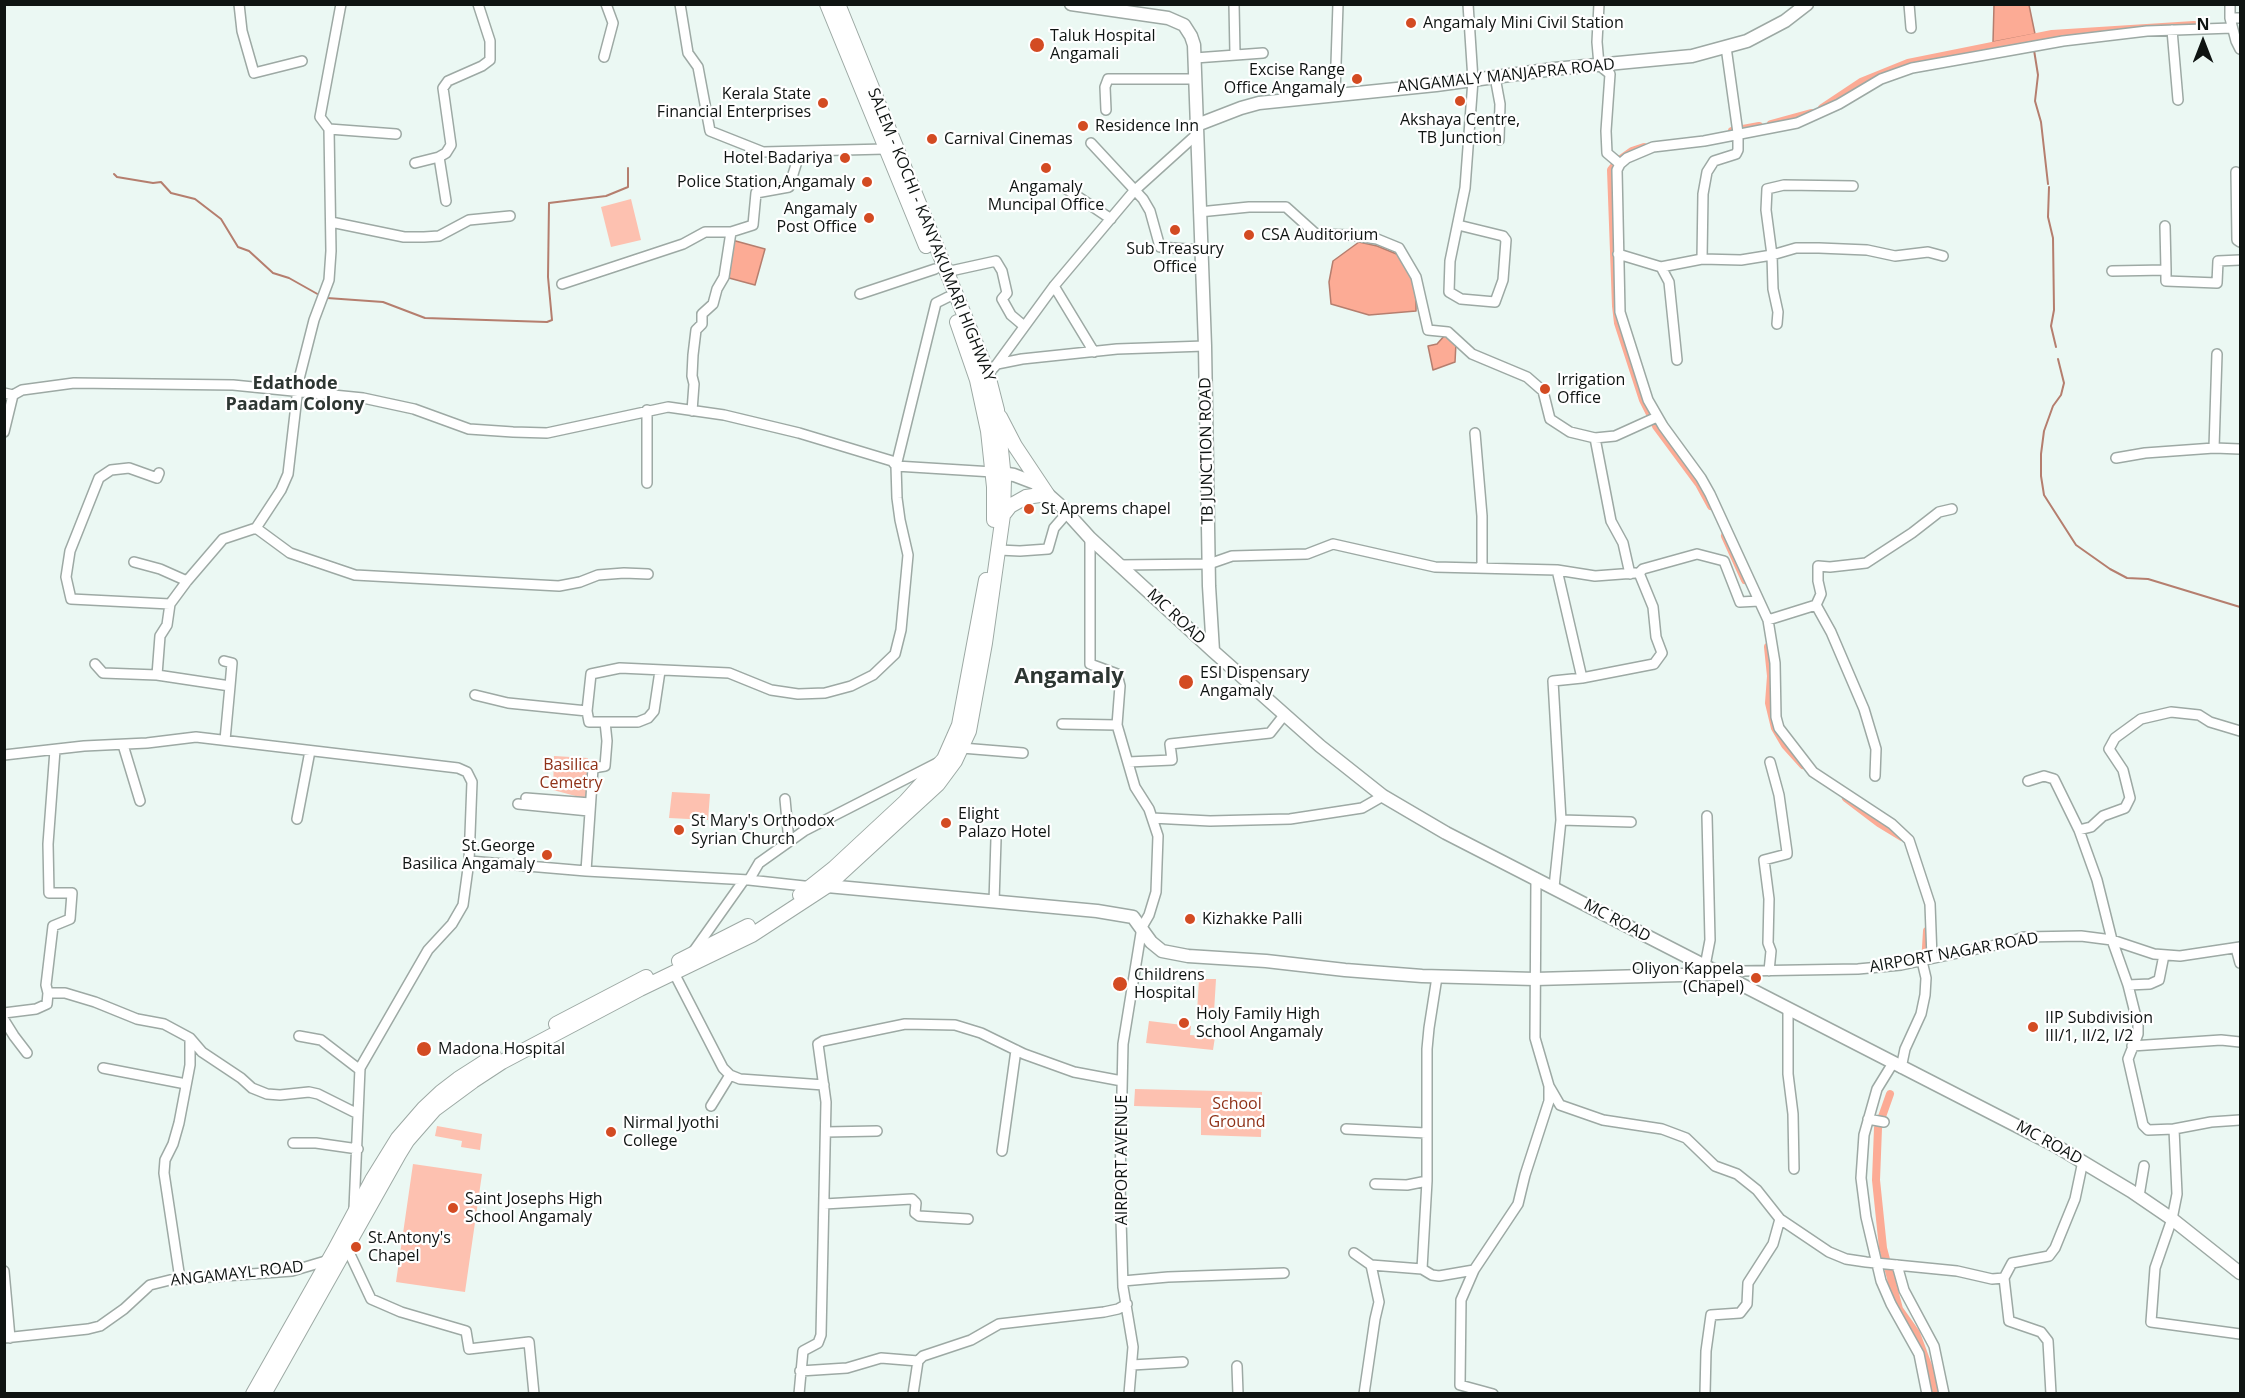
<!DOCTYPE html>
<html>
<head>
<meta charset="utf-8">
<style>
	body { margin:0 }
	#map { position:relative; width:2245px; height:1398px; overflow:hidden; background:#ebf8f3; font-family:"Open Sans",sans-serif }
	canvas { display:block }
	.frame { position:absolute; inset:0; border:6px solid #0f1412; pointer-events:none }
	.north { position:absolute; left:2173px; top:12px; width:60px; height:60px; -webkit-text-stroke:4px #fff; paint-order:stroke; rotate:0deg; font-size:16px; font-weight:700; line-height:24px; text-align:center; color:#0f1412 }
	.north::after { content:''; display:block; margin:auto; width:21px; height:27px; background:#0f1412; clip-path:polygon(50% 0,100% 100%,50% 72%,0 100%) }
</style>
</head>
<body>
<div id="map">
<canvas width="2245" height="1398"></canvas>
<div class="frame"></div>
<div class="north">N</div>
</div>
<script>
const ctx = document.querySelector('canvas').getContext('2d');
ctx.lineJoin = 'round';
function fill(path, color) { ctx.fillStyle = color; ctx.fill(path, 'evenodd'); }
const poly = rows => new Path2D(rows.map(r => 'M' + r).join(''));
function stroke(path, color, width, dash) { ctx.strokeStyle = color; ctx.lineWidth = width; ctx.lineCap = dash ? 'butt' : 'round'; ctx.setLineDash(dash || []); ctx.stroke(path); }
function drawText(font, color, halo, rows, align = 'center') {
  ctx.font = font + ' "Open Sans",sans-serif'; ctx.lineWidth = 4.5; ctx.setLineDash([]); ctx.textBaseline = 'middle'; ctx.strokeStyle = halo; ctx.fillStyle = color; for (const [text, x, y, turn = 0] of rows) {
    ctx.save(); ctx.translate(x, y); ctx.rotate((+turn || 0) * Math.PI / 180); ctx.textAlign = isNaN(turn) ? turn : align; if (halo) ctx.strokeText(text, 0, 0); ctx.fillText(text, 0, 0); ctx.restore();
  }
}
const green = poly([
	[631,199,641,240,611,247,601,207],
	[554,756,588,758,587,799,553,790],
	[672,792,710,794,708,820,669,818],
	[1199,979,1216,979,1214,1012,1197,1012],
	[1149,1021,1191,1026,1190,1035,1215,1037,1213,1050,1146,1043],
	[1135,1089,1262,1092,1261,1137,1201,1135,1201,1108,1134,1106],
	[437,1126,482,1134,480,1150,461,1147,462,1141,435,1136],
	[413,1164,482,1174,465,1292,396,1282]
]);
const water = poly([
	[1994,5,2029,5,2035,34,1993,42,1994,5],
	[732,240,765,249,755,285,729,278,732,240],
	[1359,242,1377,246,1399,255,1406,264,1416,290,1416,311,1369,315,1331,304,1329,282,1333,261,1359,242],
	[1445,335,1456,343,1455,362,1433,370,1428,346,1437,344,1445,335]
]);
const stream = poly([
	[2034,50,2038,75,2035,101,2041,122,2048,184],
	[114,174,117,177,153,183,161,182,171,193,195,199,221,219,238,247,249,251,273,273,289,278,321,296],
	[2049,187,2048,217,2053,238,2054,310,2051,326,2056,347],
	[327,298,383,302,425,318,547,322,552,320,548,277,549,203,606,196,628,187,628,168],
	[2058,359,2064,383,2061,395,2053,406,2044,431,2041,454,2041,476,2044,495,2076,545,2110,569,2127,578,2148,579,2240,607]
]);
const canal = poly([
	[1822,108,1861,82,1908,63,2052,34,2194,25],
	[1771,124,1811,113],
	[1732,131,1759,126],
	[1644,147,1632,151,1618,161,1611,170,1616,306,1618,323,1643,400,1656,426,1699,484,1711,506],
	[1725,536,1745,580],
	[1768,647,1771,676,1769,703,1775,728,1785,745,1803,765],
	[1846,798,1879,823,1902,837],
	[1925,964,1927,931],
	[1890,1094,1878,1128,1876,1180,1883,1248,1899,1309,1916,1333,1934,1382,1935,1394]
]);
const minor = poly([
	[239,4,242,31,254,73,302,61],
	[680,4,688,53,698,67,710,131,763,152,885,149],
	[1234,4,1235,54],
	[1599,4,1597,42,1599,65,1610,74,1606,131,1607,153,1620,164],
	[1909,4,1911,28],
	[2230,4,2230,18,2240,18],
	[2230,18,2236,41,2240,49],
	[2172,30,2178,100],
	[604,57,613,23,606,4],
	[1195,58,1263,53],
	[1495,77,1500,104,1499,140],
	[1335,94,1338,4],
	[1106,110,1105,87,1108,79,1196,79],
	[329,129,396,134],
	[1091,143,1143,199,1150,211,1160,247,1200,250],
	[439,157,446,201],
	[415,163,439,157,446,153,451,145,443,88,448,81,482,66,490,60,490,41,478,4],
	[2236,172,2237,240,2240,242],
	[1065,188,1111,219],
	[1199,212,1249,207,1286,207,1316,234,1350,235,1377,239,1399,248,1416,277,1428,330,1448,332,1472,354,1527,377,1543,391,1550,419,1570,432,1595,438,1615,436,1657,417],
	[331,222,404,237,424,237,439,236,469,220,510,216],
	[1458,225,1503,236,1506,240,1503,280,1495,302,1461,299,1449,292,1450,261,1465,188,1473,80,1468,4],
	[2165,226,2166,270],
	[1618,254,1661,267,1702,259,1741,260,1772,255,1766,210,1767,189,1784,185,1853,186],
	[1702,259,1703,194,1707,172,1714,161,1736,154,1738,150,1738,133,1726,47],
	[1661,267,1669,282,1677,360],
	[2112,271,2166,270,2166,281,2217,283,2218,261,2240,260],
	[946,272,996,261,1002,271,1007,293,1002,299,1011,315,1024,326],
	[562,284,683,244,705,232,731,232],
	[1054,286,1094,352],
	[860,294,935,269],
	[1777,324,1778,312,1773,289,1772,255,1796,248,1819,248,1867,250,1895,256,1928,252,1943,256],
	[997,364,1022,359,1117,349,1205,346],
	[988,374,997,364,1054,286,1134,191,1196,135],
	[4,393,13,395,22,390,74,383,233,385,363,398,414,409,469,429,513,432,547,433,668,407,724,415,799,433,892,461,896,466,993,472],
	[647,410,647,483],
	[692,411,694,384,692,376,693,355,696,330,702,324,702,314,713,304,717,289,724,277,731,232,753,225,756,193,789,187,800,152],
	[4,432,13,395],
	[1475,433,1482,516,1482,567],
	[1595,438,1611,521,1623,543,1630,574],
	[2214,448,2217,354],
	[2116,458,2145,453,2214,448,2240,449],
	[159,473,157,478,129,468,111,470,99,478,70,551,66,577,71,599,170,604,167,625,160,636,157,675,230,686,225,740],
	[256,528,290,553,355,575,559,586,580,582,598,575,624,573,648,574],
	[1090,538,1090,664,1117,674,1120,686,1117,725,1135,787,1149,809,1158,836,1156,892,1149,915,1142,927,1123,1044,1120,1185,1123,1287,1133,1347,1129,1394],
	[999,550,1020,551,1048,549,1054,528,1067,513],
	[134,562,160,569,187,581],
	[1120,565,1209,564,1232,556,1307,554,1333,544,1435,567,1557,570,1582,678,1654,664,1662,653,1656,637,1653,607,1639,573,1643,569,1697,554,1724,561,1740,602,1759,601],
	[1557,570,1595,576,1635,573],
	[170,604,187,581,223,539,256,528,281,490,288,474,299,379,314,320,329,280,331,251,329,129,320,117,341,4],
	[1816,605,1831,632,1864,709,1876,749,1875,776],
	[1768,620,1816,605,1821,594,1818,581,1818,566,1830,567,1866,563,1912,533,1939,512,1952,509],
	[224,661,232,663,230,686],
	[95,664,103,673,157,675],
	[475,695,508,703,587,711,591,674,620,668,729,673,771,690,798,694,825,693,851,686,873,675,895,654,901,630,908,555,900,520,897,498,896,466,936,303,948,297],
	[605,722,638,722,648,718,654,711,660,671],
	[1062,724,1117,725],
	[123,745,140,801],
	[962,748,1023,753],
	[4,755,84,746,147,743,196,737,458,768,467,772,472,782,469,861],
	[1128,762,1172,760,1170,744,1270,733,1285,714],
	[2028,781,2044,776,2054,779,2079,830,2091,827,2103,816,2125,808,2130,798,2123,770,2109,749,2115,738,2141,719,2171,712,2199,715,2210,722,2240,731],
	[526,798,590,803],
	[785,799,789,842],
	[518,804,589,811],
	[1152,818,1210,821,1290,819,1362,808,1383,796],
	[297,819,310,751],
	[1561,820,1631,822],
	[2079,830,2097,880,2112,940,2128,985],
	[586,871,593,768,605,766,607,741,605,722,589,722,587,711],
	[749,880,759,863,804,831,937,763],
	[1554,887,1561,820,1553,681,1582,678],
	[994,902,996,839],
	[2236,948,2240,963],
	[693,952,744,880],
	[2164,955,2159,980,2150,984,2128,985,2138,1025,2138,1034,2128,1059,2143,1125,2148,1130,2174,1129],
	[1932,958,1930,904,1909,840,1892,824,1813,772,1779,728,1776,717,1775,663,1768,620,1710,494,1701,478,1663,426,1648,400,1620,312,1617,170,1620,164,1627,158,1653,147,1704,141,1797,123,1839,104,1881,79,1912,68,2063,41,2147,31,2232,28],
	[1705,966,1710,940,1707,816],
	[1769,971,1771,951,1768,943,1769,899,1764,860,1787,854,1787,852,1779,795,1770,762],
	[674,973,723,1068,730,1075,740,1079,824,1085],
	[1723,974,1742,971,1858,969,1901,965,2010,942,2024,937,2081,936,2112,940,2154,954,2180,956,2240,947],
	[48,993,46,985,53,926,70,919,72,893,49,893,48,844,55,750],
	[1788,1010,1788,1074,1793,1114,1794,1169],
	[4,1013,36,1009,47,1004,48,993,65,993,95,1002,137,1019,164,1024,190,1038,202,1052,241,1078,252,1088,267,1094,280,1095,309,1092,318,1094,358,1114],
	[4,1020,14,1036,27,1053],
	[299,1036,321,1040,360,1070],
	[2132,1046,2221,1040,2240,1042],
	[1893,1063,1877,1089,1864,1135,1861,1178,1866,1217,1881,1281,1891,1304,1919,1354,1927,1394],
	[103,1068,186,1084],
	[1901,1068,1905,1049,1921,1014,1925,995,1926,978,1922,961],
	[1549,1086,1560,1105,1603,1120,1662,1129,1686,1138,1715,1166,1737,1174,1757,1190,1780,1219,1829,1252,1846,1259,1866,1262,1957,1271,1992,1279,2004,1278,2012,1263,2049,1256,2055,1248,2075,1199,2083,1161],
	[711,1106,730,1075],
	[1868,1119,1884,1122],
	[2240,1120,2211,1122,2174,1129,2177,1194,2172,1219,2155,1268,2151,1322,2240,1334],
	[1346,1129,1426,1133],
	[826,1132,877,1131],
	[293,1143,316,1143,358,1149],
	[1002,1151,1016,1050],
	[1375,1184,1407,1185,1427,1181,1427,1049,1429,1028,1437,977],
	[2139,1196,2144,1166],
	[824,1204,912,1199,916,1203,915,1213,919,1216,968,1219],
	[354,1209,360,1068,428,950,452,924,463,905,469,861,586,871,749,880,813,887],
	[347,1248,371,1299,401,1312,466,1331,469,1349,529,1342,534,1394],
	[1354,1253,1371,1265,1379,1302,1375,1319,1364,1394],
	[1371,1265,1422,1269,1432,1275,1439,1276,1474,1270,1518,1204,1525,1175,1549,1101,1549,1086,1535,1038,1536,878],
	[1897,1265,1904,1290,1934,1346,1944,1394],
	[1422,1269,1427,1181],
	[1474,1270,1461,1300,1460,1385,1493,1394],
	[4,1271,10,1338],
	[2004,1278,2009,1321,2041,1332,2048,1341,2051,1394],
	[180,1279,164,1173,165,1160,173,1144,179,1123,190,1065,190,1038],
	[1123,1281,1168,1277,1284,1273],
	[4,1338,88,1329,100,1326,124,1309,150,1285,170,1280,292,1271,329,1260],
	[1132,1365,1183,1362],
	[1237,1366,1238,1394],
	[800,1371,847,1368,881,1358,918,1361],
	[799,1394,803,1351,818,1343,821,1335,826,1102,818,1044,823,1041,905,1024,955,1025,981,1033,1024,1054,1074,1072,1122,1081],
	[913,1394,918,1361,923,1356,971,1340,999,1324,1104,1312,1118,1309,1127,1304],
	[1705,1394,1706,1351,1711,1315,1740,1313,1747,1304,1748,1283,1773,1244,1780,1219]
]);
const major = poly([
	[1071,4,1168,18,1184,25,1191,36,1194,45,1205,346,1209,586,1213,651],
	[1197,125,1241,108,1259,103,1436,85,1554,69,1692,56,1747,41,1785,21,1807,4],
	[995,472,1014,475,1035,483,1062,507,1090,538,1213,651,1320,746,1383,796,1446,833,2056,1146,2131,1191,2172,1219,2240,1273],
	[827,886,1097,911,1133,917,1151,942,1162,951,1188,956,1266,961,1345,970,1422,976,1535,979,1719,974]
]);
const highway = poly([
	[827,4,926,246],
	[957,322,977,380,988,431,994,487,994,520],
	[1000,417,1015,446,1047,494,1026,497,1010,506,1003,515],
	[800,895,834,868,905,802,944,759,959,725,986,580],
	[679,961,748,926],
	[556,1024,646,977],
	[253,1394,334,1251,372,1180,398,1138,424,1108,441,1092,458,1079,494,1056],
	[264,1394,399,1154,407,1141,435,1109,473,1081,502,1062,640,989,752,935,827,886,938,784,955,761,969,731,985,643,1003,515,1004,479,997,410,987,371,838,4]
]);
const markers = [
	[1411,23,6,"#d34b22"],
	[1037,45,8,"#d34b22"],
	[1357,79,6,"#d34b22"],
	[1460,101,6,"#d34b22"],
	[823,103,6,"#d34b22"],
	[1083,126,6,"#d34b22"],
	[932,139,6,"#d34b22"],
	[845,158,6,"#d34b22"],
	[1046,168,6,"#d34b22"],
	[867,182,6,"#d34b22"],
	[869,218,6,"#d34b22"],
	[1175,230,6,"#d34b22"],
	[1249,235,6,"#d34b22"],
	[1545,389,6,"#d34b22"],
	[1029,509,6,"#d34b22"],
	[1186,682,8,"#d34b22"],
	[946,823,6,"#d34b22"],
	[679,830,6,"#d34b22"],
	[547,855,6,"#d34b22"],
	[1190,919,6,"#d34b22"],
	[1756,978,6,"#d34b22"],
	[1120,984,8,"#d34b22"],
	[1184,1023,6,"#d34b22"],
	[2033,1027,6,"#d34b22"],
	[424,1049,8,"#d34b22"],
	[611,1132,6,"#d34b22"],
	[453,1208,6,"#d34b22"],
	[356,1247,6,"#d34b22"]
];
const poiNames = [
	["Angamaly Mini Civil Station",1423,23],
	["Taluk Hospital",1050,36],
	["Angamali",1050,54],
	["Excise Range",1345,70,"right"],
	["Office Angamaly",1345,88,"right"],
	["Kerala State",811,94,"right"],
	["Financial Enterprises",811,112,"right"],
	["Akshaya Centre,",1460,120,"center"],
	["TB Junction",1460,138,"center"],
	["Residence Inn",1095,126],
	["Carnival Cinemas",944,139],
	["Hotel Badariya",833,158,"right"],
	["Police Station,Angamaly",855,182,"right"],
	["Angamaly",1046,187,"center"],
	["Muncipal Office",1046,205,"center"],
	["Angamaly",857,209,"right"],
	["Post Office",857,227,"right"],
	["CSA Auditorium",1261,235],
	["Sub Treasury",1175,249,"center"],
	["Office",1175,267,"center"],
	["Irrigation",1557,380],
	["Office",1557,398],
	["St Aprems chapel",1041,509],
	["ESI Dispensary",1200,673],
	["Angamaly",1200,691],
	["Elight",958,814],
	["Palazo Hotel",958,832],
	["St Mary's Orthodox",691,821],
	["Syrian Church",691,839],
	["St.George",535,846,"right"],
	["Basilica Angamaly",535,864,"right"],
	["Kizhakke Palli",1202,919],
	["Oliyon Kappela",1744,969,"right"],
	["(Chapel)",1744,987,"right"],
	["Childrens",1134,975],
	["Hospital",1134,993],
	["Holy Family High",1196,1014],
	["School Angamaly",1196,1032],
	["IIP Subdivision",2045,1018],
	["III/1, II/2, I/2",2045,1036],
	["Madona Hospital",438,1049],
	["Nirmal Jyothi",623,1123],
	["College",623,1141],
	["Saint Josephs High",465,1199],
	["School Angamaly",465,1217],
	["St.Antony's",368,1238],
	["Chapel",368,1256]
];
const streetNames = [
	["ANGAMALY MANJAPRA ROAD",1506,76,-6],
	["SALEM - KOCHI - KANYAKUMARI HIGHWAY",931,235,68],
	["TB JUNCTION ROAD",1207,451,-91],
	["MC ROAD",1176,617,43],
	["MC ROAD",1617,921,28],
	["AIRPORT NAGAR ROAD",1954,953,-10],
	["MC ROAD",2049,1143,29],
	["AIRPORT AVENUE",1122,1160,-90],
	["ANGAMAYL ROAD",237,1274,-6]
];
const parkNames = [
	["Basilica",571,765],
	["Cemetry",571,783],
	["School",1237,1104],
	["Ground",1237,1122]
];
const neighbourhoodNames = [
	["Edathode",295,384],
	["Paadam Colony",295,405]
];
const districtNames = [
	["Angamaly",1069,677]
];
fill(green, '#fdc1b0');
fill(water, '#fcab95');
stroke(water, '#b57e6e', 1.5);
stroke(stream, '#b57e6e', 2);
stroke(canal, '#fcab95', 8);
stroke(minor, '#9da9a4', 12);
stroke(major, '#9da9a4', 15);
stroke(highway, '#9da9a4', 16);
stroke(minor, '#fff', 9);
stroke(major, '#fff', 12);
stroke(highway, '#fff', 14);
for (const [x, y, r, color] of markers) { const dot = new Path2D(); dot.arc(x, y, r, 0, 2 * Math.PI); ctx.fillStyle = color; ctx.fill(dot); stroke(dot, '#fff', 2); }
drawText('16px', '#0f1412', '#fff', poiNames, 'left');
drawText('16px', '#0f1412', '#fff', streetNames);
drawText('16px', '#8f3218', '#fff', parkNames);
drawText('bold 18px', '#2d3632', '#fff', neighbourhoodNames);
drawText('bold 22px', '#2d3632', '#fff', districtNames);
</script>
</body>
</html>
